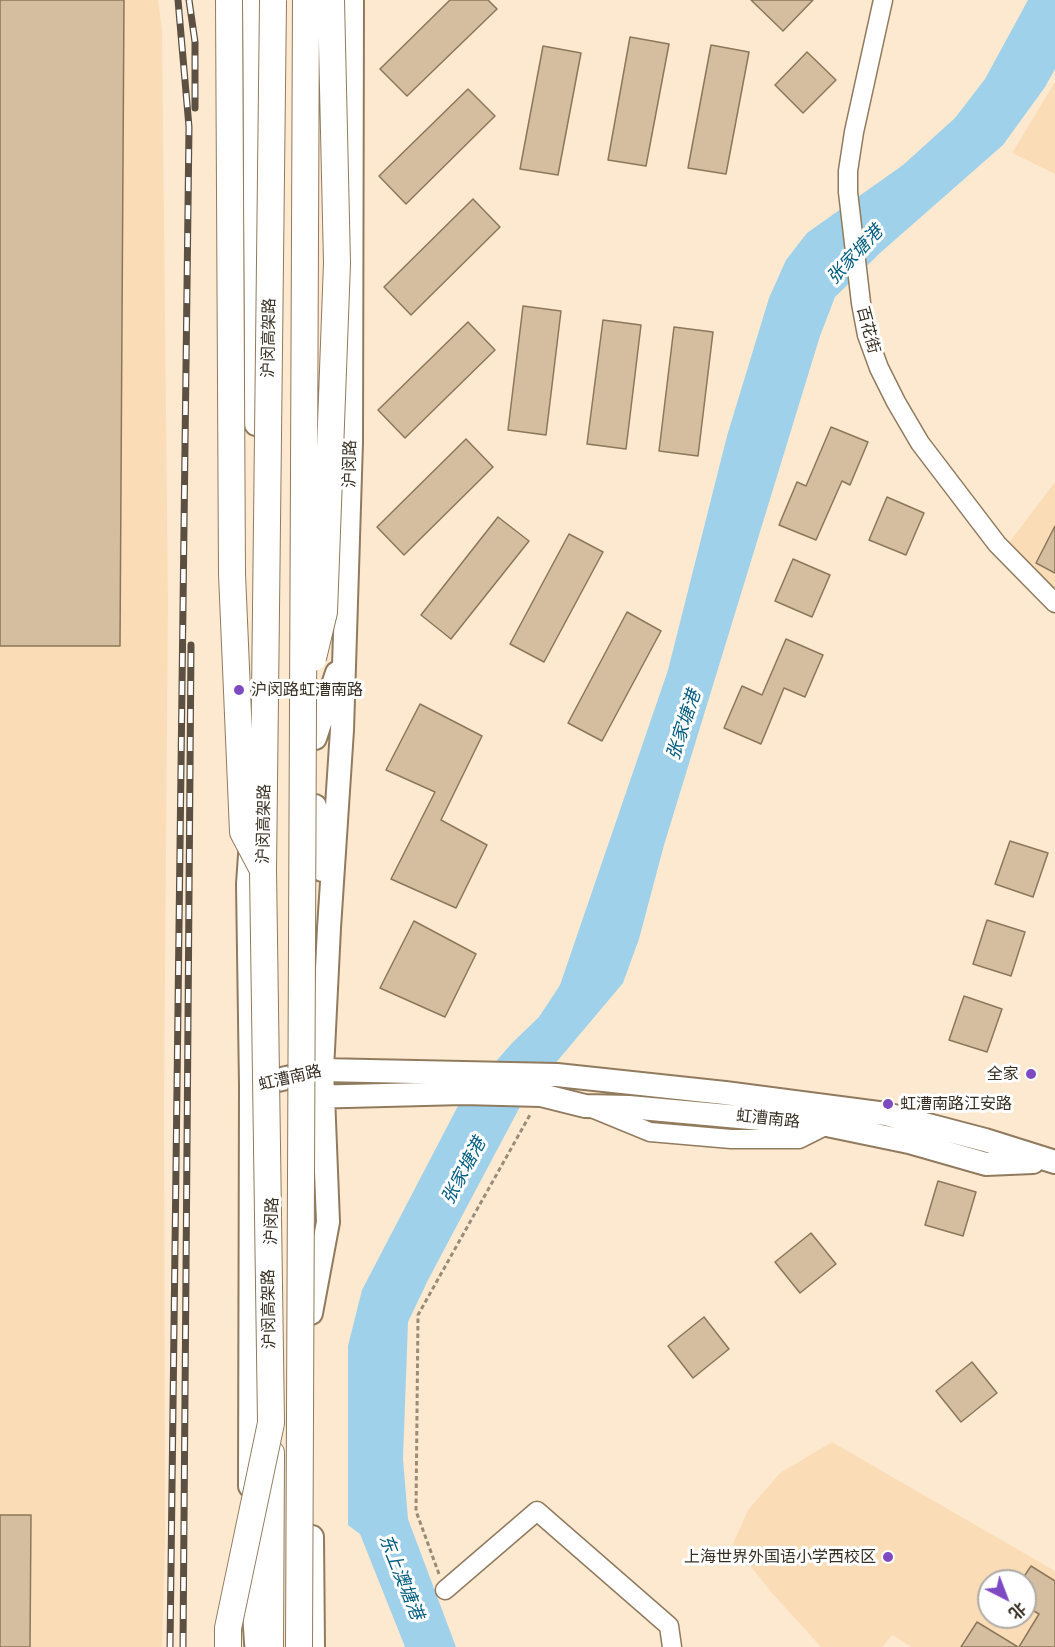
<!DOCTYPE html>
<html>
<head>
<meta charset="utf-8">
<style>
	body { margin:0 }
	#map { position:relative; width:1055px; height:1647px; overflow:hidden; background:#fde9d0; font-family:Inter,"Noto Sans SC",sans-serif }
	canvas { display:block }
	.north { position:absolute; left:977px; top:1569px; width:60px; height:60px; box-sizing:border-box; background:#fff; border:2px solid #afaca7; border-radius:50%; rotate:138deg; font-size:16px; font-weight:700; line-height:24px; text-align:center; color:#382f23 }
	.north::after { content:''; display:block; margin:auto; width:21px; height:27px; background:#7e4ac2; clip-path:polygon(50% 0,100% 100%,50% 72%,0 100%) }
</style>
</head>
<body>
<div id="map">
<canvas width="1055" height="1647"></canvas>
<div class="north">北</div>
</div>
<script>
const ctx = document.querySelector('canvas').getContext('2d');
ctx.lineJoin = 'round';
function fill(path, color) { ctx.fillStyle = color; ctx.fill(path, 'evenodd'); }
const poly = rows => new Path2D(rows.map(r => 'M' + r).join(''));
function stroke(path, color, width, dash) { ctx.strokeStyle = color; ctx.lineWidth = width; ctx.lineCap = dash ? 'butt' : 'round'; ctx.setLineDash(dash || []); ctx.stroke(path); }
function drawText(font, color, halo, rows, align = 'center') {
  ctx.font = font + ' Inter,"Noto Sans SC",sans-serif'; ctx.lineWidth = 6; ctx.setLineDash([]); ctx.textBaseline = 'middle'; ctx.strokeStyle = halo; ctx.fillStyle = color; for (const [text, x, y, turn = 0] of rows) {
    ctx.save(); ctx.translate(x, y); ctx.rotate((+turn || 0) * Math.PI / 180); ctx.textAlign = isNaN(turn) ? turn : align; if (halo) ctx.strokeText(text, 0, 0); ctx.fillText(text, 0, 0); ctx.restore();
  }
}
const built = poly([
	[0,0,158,0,162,29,168,603,164,1101,165,1544,162,1647,0,1647],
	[1055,82,1055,174,1012,153],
	[1055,482,1055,591,1005,548],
	[832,1442,1055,1571,1055,1647,912,1647,892,1635,882,1647,821,1647,772,1593,733,1544,748,1510,780,1473],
	[989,1581,1025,1581,1025,1617,989,1617]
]);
const water = poly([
	[1028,0,1055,0,1055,69,1045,87,1003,145,880,253,835,297,820,336,664,845,639,939,623,983,522,1103,428,1280,408,1322,403,1459,408,1519,456,1647,405,1647,360,1534,348,1525,348,1346,362,1290,459,1104,512,1043,539,1017,560,985,668,670,727,436,769,298,786,260,807,233,903,165,955,118,985,79]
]);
const building = poly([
	[0,0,124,0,120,646,0,646,0,0],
	[450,0,488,0,497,9,407,96,380,69,450,0],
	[751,0,813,0,783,31,751,0],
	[630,37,669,44,646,166,608,160,630,37],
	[711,45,749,52,726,174,688,168,711,45],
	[543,46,581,53,558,175,520,169,543,46],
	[807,52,836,80,803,113,775,85,807,52],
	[468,89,495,116,406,204,379,176,468,89],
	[473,199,500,227,411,315,384,287,473,199],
	[523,306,561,311,546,435,508,430,523,306],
	[603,320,641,325,626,449,587,444,603,320],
	[468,322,495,350,405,438,378,410,468,322],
	[674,327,713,332,698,456,659,451,674,327],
	[831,427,868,442,850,485,842,481,816,540,779,525,797,482,806,486,831,427],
	[466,439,493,467,404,555,377,527,466,439],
	[887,497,924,513,906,555,869,540,887,497],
	[498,517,529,541,451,639,421,615,498,517],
	[1055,526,1055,573,1036,563,1055,526],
	[569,534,603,552,544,662,510,644,569,534],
	[793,559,830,575,812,617,775,601,793,559],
	[627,612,661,631,602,741,568,723,627,612],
	[786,639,823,655,805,697,784,688,761,744,724,728,742,686,762,695,786,639],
	[420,704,482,736,441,820,487,845,456,908,391,879,435,792,386,770,420,704],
	[1010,841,1048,853,1033,897,995,884,1010,841],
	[987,920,1025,932,1011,976,973,964,987,920],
	[414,921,476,954,445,1017,380,988,414,921],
	[964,996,1002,1009,987,1052,949,1040,964,996],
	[938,1181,976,1192,963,1236,925,1225,938,1181],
	[811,1233,836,1264,800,1293,775,1262,811,1233],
	[704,1317,729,1349,693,1378,668,1346,704,1317],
	[972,1362,997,1393,961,1422,936,1391,972,1362],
	[0,1515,31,1515,30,1647,0,1647,0,1515],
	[1031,1566,1055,1581,1055,1647,1019,1647,1039,1614,1025,1606,1025,1575,1031,1566],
	[977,1622,1018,1647,961,1647,977,1622]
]);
const path = poly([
	[439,1574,416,1511,418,1315,531,1113]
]);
const minor = poly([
	[883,0,854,132,848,171,848,192,861,303,867,335,879,368,896,402,920,443,997,544,1055,603],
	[594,1109,650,1132,731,1139,799,1139,827,1125],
	[445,1590,537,1511,669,1626,672,1647]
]);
const major = poly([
	[254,0,256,424],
	[315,738,337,673],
	[315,806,322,870],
	[251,1086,322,1070,557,1075,725,1093,886,1114,985,1140,1055,1162],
	[308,1097,463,1093,541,1095,585,1106,629,1107,827,1125,909,1142,986,1164,1033,1162],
	[311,1313,328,1222,322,1070,329,928,342,730,351,442,352,0],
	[250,1486,251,1086,248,884,251,841],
	[312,1537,313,1647],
	[250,1549,256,1643]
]);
const highway = poly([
	[270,1647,271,1453]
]);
const rail = poly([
	[189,0,195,42,195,108],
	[170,1647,189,127,178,0],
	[183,1647,191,645]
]);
const highwayBridge = poly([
	[229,0,232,574,243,832,262,868],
	[313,658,324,612,337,263,331,0],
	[228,1647,228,1628,271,1423,263,870,273,0],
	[299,1647,306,0]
]);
const markers = [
	[239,690,6,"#7e4ac2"],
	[1031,1074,6,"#7e4ac2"],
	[888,1104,6,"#7e4ac2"],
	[888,1557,6,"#7e4ac2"]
];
const streetNames = [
	["百花街",868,330,75],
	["沪闵高架路",269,338,-89],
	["沪闵路",350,464,-89],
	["沪闵高架路",264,824,-89],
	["虹漕南路",290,1078,-13],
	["虹漕南路",768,1119,6],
	["沪闵路",272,1221,-88],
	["沪闵高架路",269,1309,-91]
];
const poiNames = [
	["沪闵路虹漕南路",251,690],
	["全家",1019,1074,"right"],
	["虹漕南路江安路",900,1104],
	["上海世界外国语小学西校区",876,1557,"right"]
];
const waterNames = [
	["张家塘港",855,255,-47],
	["张家塘港",684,725,-72],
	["张家塘港",464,1171,-62],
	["东上澳塘港",401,1577,68]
];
fill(built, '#faddb7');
fill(water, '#a0d1eb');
fill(building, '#d5be9f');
stroke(building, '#8c775a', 1.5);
stroke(minor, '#917b5e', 21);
stroke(major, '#917b5e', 26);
stroke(highway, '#917b5e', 28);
stroke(path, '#9b8c7a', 3, [4.5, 3]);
stroke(minor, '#fff', 18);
stroke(major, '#fff', 22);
stroke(highway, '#fff', 26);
stroke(rail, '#5b5042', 7);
stroke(rail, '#fff', 4.5, [14]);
stroke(highwayBridge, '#917b5e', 28, []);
stroke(highwayBridge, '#fff', 26);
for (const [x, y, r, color] of markers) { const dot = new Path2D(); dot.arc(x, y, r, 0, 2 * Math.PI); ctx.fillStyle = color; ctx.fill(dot); stroke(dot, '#fff', 2); }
drawText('16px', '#382f23', '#fff', streetNames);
drawText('16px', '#382f23', '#fff', poiNames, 'left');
drawText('italic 18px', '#005d80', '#fff', waterNames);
</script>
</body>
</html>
